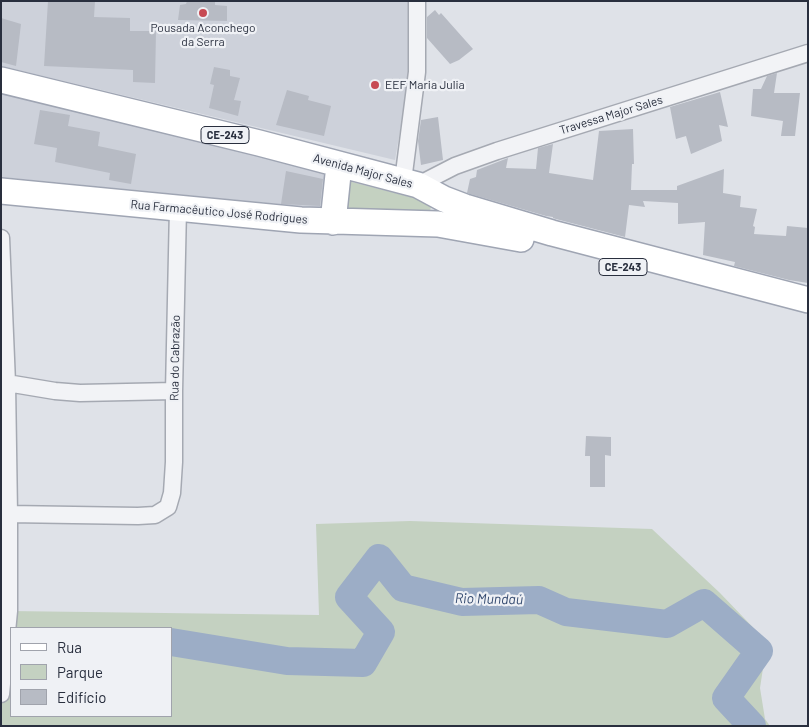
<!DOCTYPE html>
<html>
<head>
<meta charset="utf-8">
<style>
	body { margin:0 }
	#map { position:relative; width:809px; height:727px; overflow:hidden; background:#dfe2e8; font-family:Barlow,sans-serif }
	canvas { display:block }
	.frame { position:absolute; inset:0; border:2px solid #292f3e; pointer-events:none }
	.legend { position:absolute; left:10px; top:627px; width:162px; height:90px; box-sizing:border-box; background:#eff1f5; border:1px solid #a0a3ac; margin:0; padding:6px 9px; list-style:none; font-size:15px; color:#292f3e }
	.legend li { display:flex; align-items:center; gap:10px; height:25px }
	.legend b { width:25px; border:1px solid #a0a3ac }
</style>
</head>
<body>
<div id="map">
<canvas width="809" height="727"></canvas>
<div class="frame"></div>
<ul class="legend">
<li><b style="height:6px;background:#fff"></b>Rua</li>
<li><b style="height:14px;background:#c4d1c1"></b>Parque</li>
<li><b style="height:14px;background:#b7bbc4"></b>Edifício</li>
</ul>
</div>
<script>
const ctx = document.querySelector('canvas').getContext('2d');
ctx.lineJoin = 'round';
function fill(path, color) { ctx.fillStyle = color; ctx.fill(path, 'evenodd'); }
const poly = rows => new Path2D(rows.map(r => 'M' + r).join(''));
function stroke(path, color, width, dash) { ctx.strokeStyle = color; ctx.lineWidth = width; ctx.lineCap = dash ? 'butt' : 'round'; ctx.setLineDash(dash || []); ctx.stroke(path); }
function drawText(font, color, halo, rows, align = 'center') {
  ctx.font = font + ' Barlow,sans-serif'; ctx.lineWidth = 4.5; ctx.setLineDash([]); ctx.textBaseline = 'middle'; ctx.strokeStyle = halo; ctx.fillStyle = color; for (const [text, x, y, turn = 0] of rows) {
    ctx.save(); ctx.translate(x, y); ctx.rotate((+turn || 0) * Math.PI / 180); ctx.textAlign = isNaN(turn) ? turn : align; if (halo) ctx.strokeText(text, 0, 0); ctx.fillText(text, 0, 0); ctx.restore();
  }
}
const built = poly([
	[1,1,414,1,415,45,395,160,1,66],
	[1,92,329,173,320,208,1,177]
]);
const green = poly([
	[348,181,422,200,431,206,430,212,424,215,344,209],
	[1,378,9,611,319,615,316,524,410,521,652,529,720,593,767,642,760,688,765,719,770,726,1,726],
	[11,628,171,628,171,716,11,716]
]);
const river = poly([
	[171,642,287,661,363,663,381,632,349,597,379,558,403,588,462,602,539,600,566,612,667,624,704,603,759,651,726,698,752,726]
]);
const building = poly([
	[48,1,95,1,94,17,130,18,130,31,156,31,155,83,133,82,133,70,44,66],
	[187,1,215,1,215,5,227,6,227,21,178,20,180,5,186,4],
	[435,10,439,15,441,13,473,49,459,60,450,64,427,38,427,17],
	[1,18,21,24,16,66,1,62],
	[214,67,230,70,230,76,240,78,234,100,241,101,238,116,209,108,214,85,210,84],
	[777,73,774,93,800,93,795,136,781,136,783,121,751,116,753,89,761,89,767,76],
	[287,90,309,96,308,100,331,106,324,136,276,125],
	[720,92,728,127,719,125,722,141,691,154,686,136,676,139,670,107],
	[40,110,70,115,68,126,100,132,98,146,136,154,131,184,109,180,110,173,55,162,57,148,34,144],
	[438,117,443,160,421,165,418,141,421,120],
	[633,129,634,164,632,164,631,190,677,190,677,186,724,169,723,193,741,196,740,207,757,209,753,226,755,227,754,234,786,236,787,226,808,228,808,283,789,280,734,266,735,262,703,255,705,222,678,224,678,203,643,201,645,207,629,205,625,237,556,219,553,218,553,217,546,216,467,193,470,179,476,177,477,170,508,158,506,168,536,169,538,148,553,144,549,173,593,180,599,131],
	[286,171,323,179,320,206,281,204],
	[586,436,611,437,611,456,605,455,605,487,590,487,590,456,585,456]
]);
const street = poly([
	[403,181,417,72,417,1],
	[418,185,455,166,497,151,808,53],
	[1,238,7,383,9,514,9,611,1,694],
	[7,383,55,391,80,393,174,391],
	[9,514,138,516,155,515,168,507,172,493,174,462,174,391,178,208]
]);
const primary = poly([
	[1,80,259,143,418,185,444,199,465,207,552,233,808,300],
	[1,191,301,220,438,224,521,239],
	[333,222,339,165]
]);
const markers = [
	[203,13,5,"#c74a53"],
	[375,85,5,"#c74a53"]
];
const shields = [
	[225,135,48],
	[623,267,48]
];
const shieldNames = [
	["CE-243",225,135],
	["CE-243",623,267]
];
const poiNames = [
	["Pousada Aconchego",203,28],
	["da Serra",203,42],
	["EEF Maria Julia",385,85,"left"]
];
const streetNames = [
	["Travessa Major Sales",611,115,-17],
	["Avenida Major Sales",363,171,15],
	["Rua Farmacêutico José Rodrigues",219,212,5],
	["Rua do Cabrazão",175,358,-89]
];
const waterNames = [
	["Rio Mundaú",489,599,1]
];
fill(built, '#cdd1da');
fill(green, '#c4d1c1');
stroke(river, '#9cadc6', 28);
fill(building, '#b7bbc4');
stroke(street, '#a5a9b2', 19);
stroke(primary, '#9fa5b3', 28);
stroke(street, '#f2f3f6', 16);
stroke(primary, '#fff', 25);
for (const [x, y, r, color] of markers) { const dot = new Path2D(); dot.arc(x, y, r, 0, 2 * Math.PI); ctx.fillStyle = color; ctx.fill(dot); stroke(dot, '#eff1f5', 2); }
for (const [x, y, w] of shields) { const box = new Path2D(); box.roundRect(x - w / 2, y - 8.5, w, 17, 4); ctx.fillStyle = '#eff1f5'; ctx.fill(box); stroke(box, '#292f3e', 1); }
drawText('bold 11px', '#292f3e', null, shieldNames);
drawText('12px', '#292f3e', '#eff1f5', poiNames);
drawText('12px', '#292f3e', '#eff1f5', streetNames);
drawText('italic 14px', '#354b70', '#eff1f5', waterNames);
</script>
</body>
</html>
